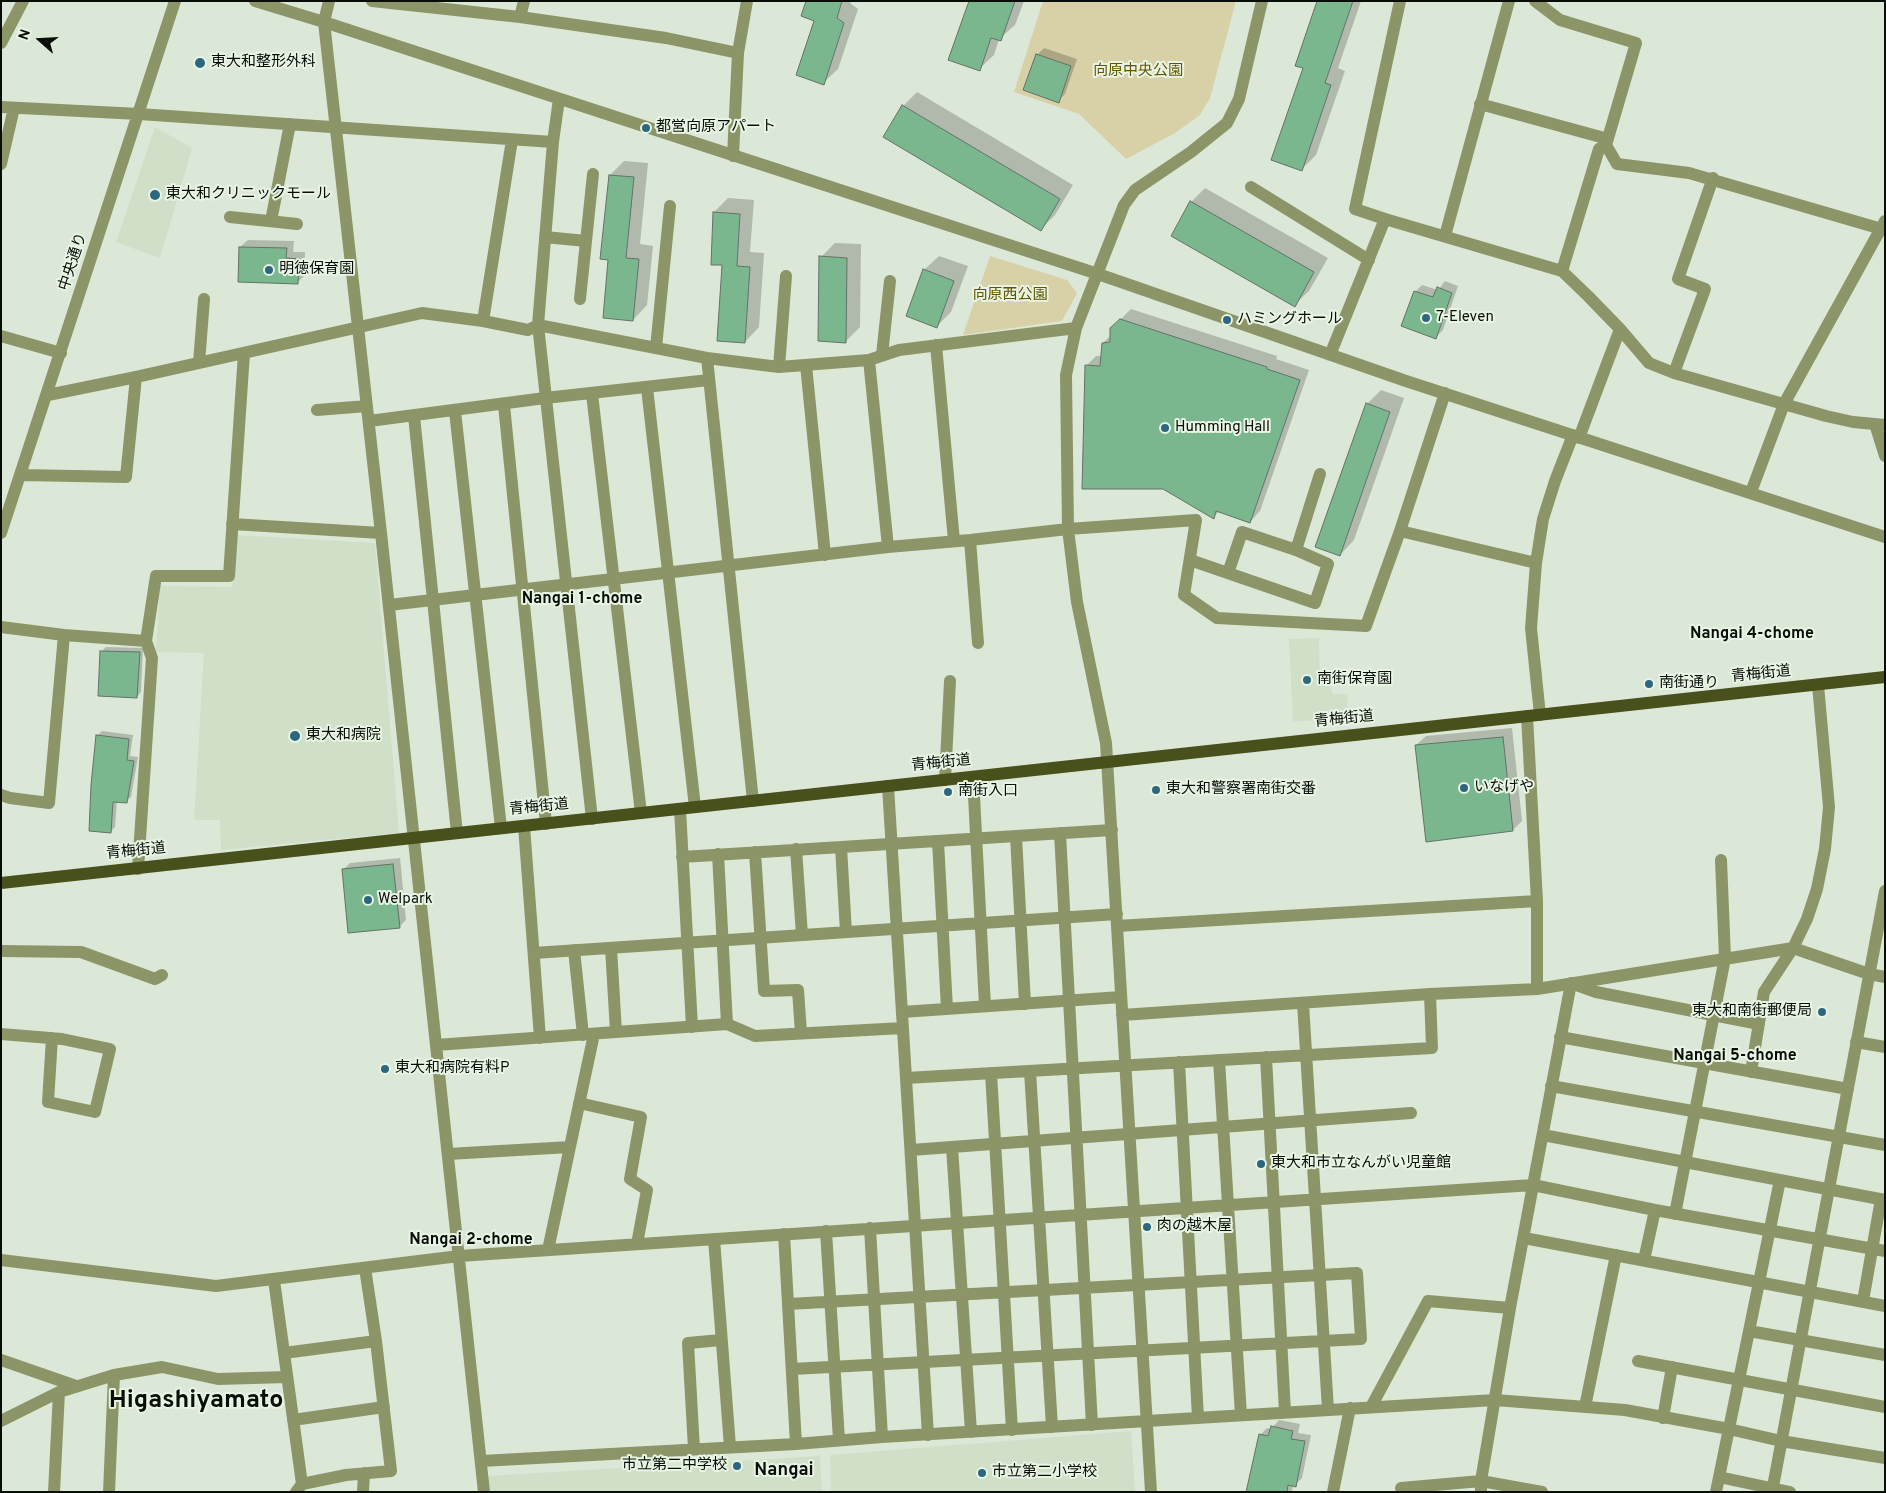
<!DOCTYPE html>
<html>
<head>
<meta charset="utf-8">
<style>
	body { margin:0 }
	#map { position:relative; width:1886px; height:1493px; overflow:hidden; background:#dce8d7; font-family:Overpass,sans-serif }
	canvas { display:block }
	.frame { position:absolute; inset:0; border:2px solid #090d07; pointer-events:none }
	.north { position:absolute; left:15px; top:15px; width:50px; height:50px; -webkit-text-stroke:4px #e9f5e4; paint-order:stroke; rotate:289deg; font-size:14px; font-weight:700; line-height:20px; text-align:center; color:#090d07 }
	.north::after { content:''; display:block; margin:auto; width:18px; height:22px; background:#090d07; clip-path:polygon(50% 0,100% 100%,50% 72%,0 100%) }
</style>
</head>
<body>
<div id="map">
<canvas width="1886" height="1493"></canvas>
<div class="frame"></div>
<div class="north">N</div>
</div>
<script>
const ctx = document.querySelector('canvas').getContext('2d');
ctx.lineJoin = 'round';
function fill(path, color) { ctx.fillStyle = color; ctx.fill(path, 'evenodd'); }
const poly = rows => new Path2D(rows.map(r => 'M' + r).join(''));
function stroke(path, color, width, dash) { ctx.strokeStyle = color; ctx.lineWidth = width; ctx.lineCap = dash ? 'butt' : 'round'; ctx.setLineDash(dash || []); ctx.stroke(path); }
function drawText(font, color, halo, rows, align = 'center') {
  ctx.font = font + ' Overpass,"Noto Sans JP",sans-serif'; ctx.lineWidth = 4; ctx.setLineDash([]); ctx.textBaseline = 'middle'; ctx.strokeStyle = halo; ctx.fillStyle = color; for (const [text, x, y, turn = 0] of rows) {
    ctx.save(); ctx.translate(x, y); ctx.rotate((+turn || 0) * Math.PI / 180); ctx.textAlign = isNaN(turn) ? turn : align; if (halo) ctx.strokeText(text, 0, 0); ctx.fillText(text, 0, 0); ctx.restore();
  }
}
const built = poly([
	[155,127,192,148,160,258,116,242],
	[236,535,375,543,399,833,221,850,220,820,194,820,204,653,156,652,160,586,232,587],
	[1319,638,1320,679,1328,681,1333,694,1347,694,1348,720,1293,721,1289,639],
	[1131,1431,1135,1492,831,1492,830,1455],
	[820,1456,822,1492,489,1492,487,1476]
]);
const green = poly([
	[1043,1,1236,1,1210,98,1200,115,1175,133,1126,159,1079,114,1014,92],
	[990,256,1067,280,1077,293,1062,321,963,335]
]);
const shadow = poly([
	[807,1,851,1,850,3,858,9,838,69,823,83,815,20],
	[970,1,1024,1,1015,25,999,39,994,55,979,69],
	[1319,1,1361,1,1338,68,1345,71,1316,155,1302,169,1304,67],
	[1044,48,1077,59,1065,94,1058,101,1037,55],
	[917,92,1073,185,1055,215,1041,229,903,106],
	[624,161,648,163,640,244,653,246,647,305,633,320,610,175],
	[1205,188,1328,258,1309,291,1294,305,1191,202],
	[728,198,754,200,750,252,764,253,759,327,745,342,723,264,714,212],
	[248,240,294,241,293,252,305,252,304,276,297,283,240,247],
	[835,243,861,244,860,327,846,341,821,257],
	[939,256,968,266,951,312,937,326,924,270],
	[1445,281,1458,286,1443,330,1436,337,1415,292,1422,285,1438,290],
	[1131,309,1277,356,1276,359,1309,370,1260,511,1250,522,1220,511,1213,517,1086,366,1096,356,1102,356,1103,343,1111,335,1111,329],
	[1381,390,1404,398,1354,540,1340,555,1367,404],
	[106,647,143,648,141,692,137,697,102,651],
	[1512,728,1522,821,1513,830,1416,745,1426,736],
	[102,731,133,735,130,756,138,757,131,797,126,801,117,801,115,827,110,832,98,735],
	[400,858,406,920,399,927,343,870,350,863],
	[1279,1420,1300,1424,1298,1433,1311,1435,1302,1478,1295,1485,1293,1485,1292,1492,1247,1492,1260,1435,1267,1428,1271,1429]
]);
const building = poly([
	[806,1,842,1,837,18,844,23,824,85,796,75,814,21,801,16,806,1],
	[969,1,1015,1,1001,41,991,38,980,71,948,60,969,1],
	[1317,1,1353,1,1325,83,1331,85,1302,171,1271,160,1303,68,1295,66,1317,1],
	[1036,54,1071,66,1059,103,1023,90,1036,54],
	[902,105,1060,199,1041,231,883,137,902,105],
	[609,175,634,177,626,258,639,259,633,321,603,318,608,260,600,259,609,175],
	[1190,201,1314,272,1295,307,1171,236,1190,201],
	[713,212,740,214,737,266,750,267,745,343,717,341,722,265,711,265,713,212],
	[239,247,287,248,286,258,299,259,298,284,238,282,239,247],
	[819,256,847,258,846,343,818,341,819,256],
	[923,269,954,281,937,328,906,316,923,269],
	[1437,287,1452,293,1436,339,1401,326,1414,291,1433,297,1437,287],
	[1120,319,1267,367,1267,369,1300,380,1250,523,1216,511,1214,519,1163,489,1082,489,1085,365,1100,366,1102,343,1110,342,1110,328,1120,319],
	[1366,403,1390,412,1340,556,1315,547,1366,403],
	[100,651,140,652,137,698,98,696,100,651],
	[96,735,129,739,127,760,134,761,127,803,113,802,111,833,89,831,91,785,96,735],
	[1503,737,1513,831,1426,842,1415,745,1503,737],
	[393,864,400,928,348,933,342,869,393,864],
	[1271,1426,1293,1431,1291,1439,1305,1441,1296,1487,1288,1485,1287,1492,1246,1492,1259,1434,1268,1436,1271,1426]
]);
const minor = poly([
	[255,1,324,22,1098,274,1406,381,1885,537],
	[329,1,324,22,381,533,484,1492],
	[372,1,520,17,666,38,738,53],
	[1535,1,1560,20,1636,43,1606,145,1599,149,1562,271],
	[520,17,524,1],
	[1,43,23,1],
	[559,99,553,142,538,325,592,819],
	[1480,104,1608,139],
	[1,107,139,114,553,142],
	[1606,145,1617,164,1689,173,1885,230],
	[733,156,738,53,747,1],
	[1,164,14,108],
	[1251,187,1369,260],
	[230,217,297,224],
	[1385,219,1355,209,1400,1],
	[271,221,290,124],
	[1445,236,1509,1],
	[545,237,586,241],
	[580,299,593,174],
	[483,321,512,140],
	[1,336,61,353],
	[936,345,954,541],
	[656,348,670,206],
	[882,355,890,281],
	[1330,355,1385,219,1562,271,1588,296,1620,329,1649,363,1674,373,1826,416,1853,422,1885,425],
	[707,358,753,801],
	[869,360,888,547],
	[199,363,204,299],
	[806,365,825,555],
	[779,367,786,276],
	[1674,373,1705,289,1678,279,1713,178],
	[647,388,695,807],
	[592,394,641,813],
	[48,395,136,377,422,313,483,321,528,330,538,325,707,358,779,367,869,360,899,350,1076,328],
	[504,405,546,824],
	[317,410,367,406],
	[455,411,501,828],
	[414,416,457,833],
	[369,421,545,398,709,380],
	[1875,424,1885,456],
	[1579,438,1620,329],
	[21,475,126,477,136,377],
	[1751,492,1784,404,1885,221],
	[232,524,381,533],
	[1400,531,1536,563],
	[1,533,175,1],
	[970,540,978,643],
	[1296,550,1320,474],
	[1190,560,1315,603,1328,564,1296,550,1242,532,1228,573],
	[389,605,888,547,970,540,1068,529,1196,520,1184,595,1217,618,1366,626,1400,531,1445,393],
	[1,627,64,635,146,641],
	[1540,715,1531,628,1536,563,1543,519,1555,481,1573,435],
	[1527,716,1537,901,1537,989],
	[973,777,985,1006],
	[945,780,950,681],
	[888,786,928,1435],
	[1,795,10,798,49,803,64,635],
	[680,809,692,1027],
	[524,826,540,1038],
	[1060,833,1092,1425],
	[1016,836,1025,1004],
	[938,841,947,1009],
	[841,847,846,932],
	[796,849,802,935],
	[755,852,764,991,798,990,801,1033],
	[718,854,727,1024],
	[682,857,1112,830],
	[138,869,152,658,146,641,156,576,229,576,244,353],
	[1117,926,1537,901],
	[611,948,616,1032],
	[574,950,583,1035],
	[1,951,81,952,155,979,162,975],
	[534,953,1117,914],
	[1303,1003,1328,1410],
	[902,1012,1121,997],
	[1122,1015,1430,994,1537,989,1793,948,1869,974,1885,977],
	[1,1034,62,1039,110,1049,95,1112,48,1102,52,1038],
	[1560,1037,1848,1089],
	[1856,1042,1885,1047],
	[436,1045,727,1024,755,1036,903,1028],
	[1266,1057,1285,1412],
	[1219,1060,1241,1415],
	[1179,1062,1198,1418],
	[1030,1071,1052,1427],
	[1751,1072,1764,992,1793,948,1807,919,1817,889,1825,849,1829,807,1818,685],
	[991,1073,1012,1430],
	[906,1078,1432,1048,1430,994],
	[1551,1086,1885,1145],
	[579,1103,641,1117,630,1179,647,1190,637,1244],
	[1543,1135,1885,1200],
	[952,1147,971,1432],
	[911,1150,1411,1113],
	[448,1154,570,1147],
	[1675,1214,1725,958,1721,860],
	[870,1228,882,1437],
	[826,1231,839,1440],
	[784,1234,796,1444],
	[1524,1238,1885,1306],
	[714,1239,730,1447],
	[548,1250,594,1034],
	[1,1260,216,1286,459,1256,1533,1185,1655,1210,1885,1251],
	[1644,1260,1655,1210],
	[274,1280,302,1484],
	[1863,1301,1881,1199],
	[788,1304,1357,1273,1361,1339,792,1369],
	[1749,1331,1885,1355],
	[284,1353,376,1341],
	[1,1360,76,1386],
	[1638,1361,1885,1407],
	[1371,1407,1428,1301,1510,1308],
	[1585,1407,1616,1255],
	[1663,1418,1672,1367],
	[293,1420,384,1407],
	[1,1421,59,1392,114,1375,162,1367,218,1379,287,1377],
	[694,1449,688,1343,721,1340],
	[481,1461,796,1444,882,1437,1495,1400,1625,1410,1729,1429,1781,1441,1885,1458],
	[1719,1477,1790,1492],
	[1401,1488,1481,1481,1542,1492],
	[54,1492,59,1392],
	[109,1492,114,1375],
	[296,1492,302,1484,346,1475,391,1471,376,1341,365,1268],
	[363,1492,364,1473],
	[1151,1492,1106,743,1077,602,1068,529,1066,375,1076,328,1124,205,1135,190,1191,152,1227,123,1239,99,1262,1],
	[1333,1492,1350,1408],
	[1481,1492,1481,1481,1510,1308,1571,983,1596,992,1759,1024],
	[1716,1492,1780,1180],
	[1772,1492,1885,891]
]);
const major = poly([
	[1,883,1885,677]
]);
const markers = [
	[200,63,6,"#2c667f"],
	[646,128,5,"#2c667f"],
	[155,195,6,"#2c667f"],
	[269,270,5,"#2c667f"],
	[1426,318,5,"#2c667f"],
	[1227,320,5,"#2c667f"],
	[1165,428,5,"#2c667f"],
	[1307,680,5,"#2c667f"],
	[1649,684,5,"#2c667f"],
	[295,736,6,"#2c667f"],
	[1464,788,5,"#2c667f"],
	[1156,790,5,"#2c667f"],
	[948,792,5,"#2c667f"],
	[368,900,5,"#2c667f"],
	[1822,1012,5,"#2c667f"],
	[385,1069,5,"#2c667f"],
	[1261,1164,5,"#2c667f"],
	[1147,1227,5,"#2c667f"],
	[737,1466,5,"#2c667f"],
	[982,1473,5,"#2c667f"]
];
const poiNames = [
	["東大和整形外科",211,63],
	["都営向原アパート",656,128],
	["東大和クリニックモール",166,195],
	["明徳保育園",279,270],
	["7-Eleven",1436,318],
	["ハミングホール",1237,320],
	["Humming Hall",1175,428],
	["南街保育園",1317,680],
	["南街通り",1659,684],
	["東大和病院",306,736],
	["いなげや",1474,788],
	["東大和警察署南街交番",1166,790],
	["南街入口",958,792],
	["Welpark",378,900],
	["東大和南街郵便局",1812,1012,"right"],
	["東大和病院有料P",395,1069],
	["東大和市立なんがい児童館",1271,1164],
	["肉の越木屋",1157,1227],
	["市立第二中学校",727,1466,"right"],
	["市立第二小学校",992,1473]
];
const parkNames = [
	["向原中央公園",1138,72],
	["向原西公園",1010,296]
];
const streetNames = [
	["中央通り",74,262,-72],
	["青梅街道",1761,675,-6],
	["青梅街道",1344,720,-6],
	["青梅街道",941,764,-6],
	["青梅街道",539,808,-6],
	["青梅街道",136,852,-6]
];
const neighbourhoodNames = [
	["Nangai 1-chome",582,600],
	["Nangai 4-chome",1752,635],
	["Nangai 5-chome",1735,1057],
	["Nangai 2-chome",471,1241]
];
const quarterNames = [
	["Nangai",784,1471]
];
const townNames = [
	["Higashiyamato",196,1402]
];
fill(built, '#cfdfc8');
fill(green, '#d8d0a6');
fill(shadow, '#0003');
fill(building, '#7bb78e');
stroke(building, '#627267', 1);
stroke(minor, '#8c9567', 12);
stroke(major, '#48501c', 12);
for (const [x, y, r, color] of markers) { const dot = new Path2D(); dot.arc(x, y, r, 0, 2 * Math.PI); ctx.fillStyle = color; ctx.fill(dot); stroke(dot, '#e9f5e4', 2); }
drawText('15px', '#090d07', '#e9f5e4', poiNames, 'left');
drawText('15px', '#625400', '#e9f5e4', parkNames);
drawText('15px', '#090d07', '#e9f5e4', streetNames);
drawText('bold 16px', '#090d07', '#e9f5e4', neighbourhoodNames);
drawText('bold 18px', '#090d07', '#e9f5e4', quarterNames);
drawText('bold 25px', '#090d07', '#e9f5e4', townNames);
</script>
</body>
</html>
